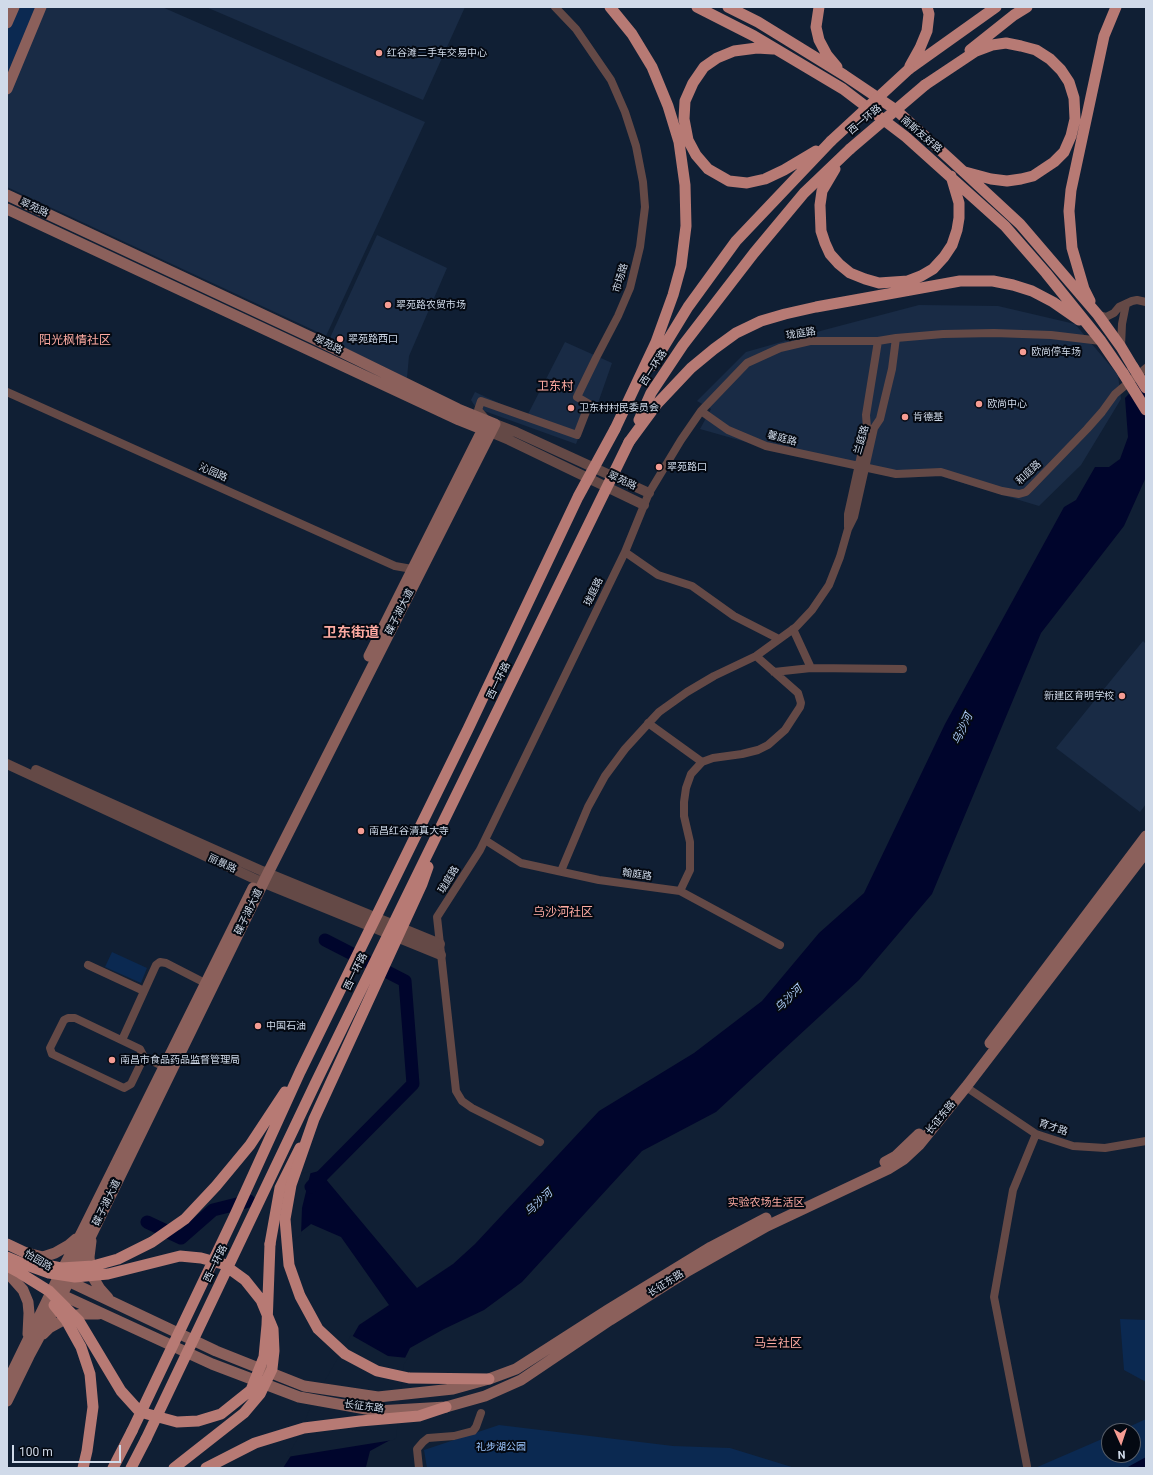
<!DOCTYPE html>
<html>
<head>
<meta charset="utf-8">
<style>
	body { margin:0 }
	#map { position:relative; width:1153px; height:1475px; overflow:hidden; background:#101f34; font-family:Roboto,sans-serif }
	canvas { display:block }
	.frame { position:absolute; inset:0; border:8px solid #d0dae9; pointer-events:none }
	.north { position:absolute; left:1101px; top:1423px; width:40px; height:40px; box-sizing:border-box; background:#040912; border:1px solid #565d68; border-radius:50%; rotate:177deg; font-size:11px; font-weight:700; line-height:16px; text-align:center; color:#d0dae9 }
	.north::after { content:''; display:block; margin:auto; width:14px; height:18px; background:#f59c93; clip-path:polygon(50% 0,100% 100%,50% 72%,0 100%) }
	.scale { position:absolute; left:12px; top:1445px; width:109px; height:18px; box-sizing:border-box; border:2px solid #d0dae9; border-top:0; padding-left:5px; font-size:12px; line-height:14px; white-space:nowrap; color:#d0dae9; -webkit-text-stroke:3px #040912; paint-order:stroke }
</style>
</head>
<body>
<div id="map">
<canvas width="1153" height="1475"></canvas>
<div class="frame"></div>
<div class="north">N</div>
<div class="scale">100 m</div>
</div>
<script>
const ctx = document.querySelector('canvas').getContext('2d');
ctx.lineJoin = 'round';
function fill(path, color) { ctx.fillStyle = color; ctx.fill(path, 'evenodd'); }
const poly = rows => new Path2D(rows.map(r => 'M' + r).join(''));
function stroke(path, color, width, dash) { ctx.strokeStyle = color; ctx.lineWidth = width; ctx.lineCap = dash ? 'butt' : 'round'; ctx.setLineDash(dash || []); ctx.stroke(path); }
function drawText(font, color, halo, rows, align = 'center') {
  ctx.font = font + ' Roboto,"Noto Sans SC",sans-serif'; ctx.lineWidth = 4; ctx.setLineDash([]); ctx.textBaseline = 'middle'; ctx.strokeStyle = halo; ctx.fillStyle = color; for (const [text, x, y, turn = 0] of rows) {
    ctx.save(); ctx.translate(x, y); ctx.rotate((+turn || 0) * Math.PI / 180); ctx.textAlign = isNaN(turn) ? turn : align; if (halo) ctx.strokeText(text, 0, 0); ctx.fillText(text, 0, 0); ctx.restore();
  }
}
const built = poly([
	[7,7,162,7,425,122,326,336,7,187],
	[206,7,465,7,423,100],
	[377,235,447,268,409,356,407,378,329,340],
	[919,305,998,306,1075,324,1118,375,1121,399,1081,465,1039,506,940,476,899,478,760,446,700,429,711,409,697,401,746,352,824,330],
	[565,342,612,363,598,403,593,402,576,444,476,408,471,400,475,392,527,416],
	[1143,641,1146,644,1146,804,1140,812,1056,748]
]);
const green = poly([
	[17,7,36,7,7,74,7,29],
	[112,952,147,968,141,983,105,967],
	[1120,1319,1146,1320,1146,1382,1124,1370],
	[1146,1419,1146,1468,1035,1468,1109,1436,1109,1455,1133,1455,1133,1431,1120,1431],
	[499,1425,673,1446,730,1448,795,1468,427,1468,424,1450]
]);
const water = poly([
	[1146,376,1146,477,1124,526,1041,633,932,894,859,980,716,1112,642,1151,522,1282,484,1310,444,1329,410,1348,402,1364,394,1438,370,1451,366,1467,367,1468,283,1468,292,1454,334,1369,359,1325,389,1305,341,1237,311,1224,279,1249,235,1193,319,1171,417,1288,453,1264,475,1244,599,1111,694,1053,762,1001,819,933,864,893,945,724,1064,507,1076,500,1095,467,1109,467,1120,459,1128,437,1125,398],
	[1146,1457,1146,1468,1126,1468]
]);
const pier = poly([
	[311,1171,302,1208,301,1235,279,1251,233,1192,235,1191],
	[351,1335,388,1356,408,1358,404,1364,396,1438,393,1440,287,1457,299,1436,311,1405]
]);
const river = poly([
	[311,1187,413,1084,405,981,325,940],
	[147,1222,181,1238,213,1210,249,1201]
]);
const minor = poly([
	[1098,315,1106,317,1114,313,1119,307,1132,301,1137,300,1146,302],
	[1121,346,1122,324,1126,304],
	[7,392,395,566,412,569],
	[701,411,728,430,766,446,896,474,941,472,1002,491,1019,494,1026,492,1031,487,1087,429,1102,412,1115,394,1146,368],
	[485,418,478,410,481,401,577,435,589,404,577,397,596,358,618,316,630,288,640,247,645,207,643,182,636,146,625,112,611,80,576,29,555,7],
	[848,527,848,514,867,428,866,415,878,341],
	[625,552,658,575,692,586,734,616,779,639],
	[793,629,811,668],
	[774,672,811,668,903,669],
	[648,723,702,762],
	[485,840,521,863,599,880,680,891,780,945],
	[561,871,588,807,605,776,625,749,646,726,659,712,687,692,714,676,756,656,796,627,812,610,829,585,840,557,848,529,854,517,874,428,880,419,885,398,892,369,896,338],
	[680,891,690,870,690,842,684,816,684,802,686,788,691,774,702,762,713,758,742,754,758,750,768,745,785,730,800,707,801,703,798,693,756,656],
	[88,965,144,991],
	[122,1040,156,965,160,962,166,963,205,983],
	[144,1057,140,1049,75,1018,68,1018,64,1020,50,1048,52,1054,124,1088,131,1084,144,1057,164,1067],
	[966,1087,1036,1134,1073,1146,1105,1148,1146,1141],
	[540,1142,472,1108,462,1101,456,1091,437,917,480,850,625,552,649,493,681,440,701,411,747,363,780,348,810,341,878,341,896,338,943,334,994,333,1051,335,1101,341],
	[1027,1466,994,1297,1013,1190,1036,1134],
	[419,1468,417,1449,423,1442,428,1438,454,1436,473,1431,476,1427,481,1413]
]);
const tertiary = poly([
	[495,424,516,432,649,493],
	[490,432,509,440,644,505],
	[7,764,257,880,441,955],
	[36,770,262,871,440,944]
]);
const secondary = poly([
	[7,23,14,7],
	[7,89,41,7],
	[7,195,319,341,458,409,495,424,268,873,62,1295,29,1356,7,1401],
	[7,209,459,420,489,432],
	[369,656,487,421],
	[990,1043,1146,836],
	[885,1162,896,1156,919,1134],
	[91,1241,89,1257,91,1274,100,1289,108,1298],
	[27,1253,43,1257,55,1253,69,1245,76,1239],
	[7,1272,23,1290,28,1302,29,1313,28,1334],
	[68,1281,216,1351,304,1386,378,1397,453,1389,489,1379,516,1369,608,1310,711,1247,766,1218],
	[62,1295,212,1364,299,1397,377,1411,446,1407,485,1396,521,1380,610,1320,686,1272,767,1226,888,1169,904,1159,919,1145,966,1087,1146,852],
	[43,1334,49,1328,69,1317,81,1314,98,1314],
	[7,1383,60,1274,82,1232,253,888]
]);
const primary = poly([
	[7,1244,26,1253,58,1273]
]);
const trunk = poly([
	[610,7,632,34,652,67,668,106,679,142,685,185,686,226,681,266,673,295,656,342,615,429],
	[697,7,754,36,843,89,906,137,1005,226,1046,273,1101,341,1123,373],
	[728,7,758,22,844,75,896,110,951,160,1020,224,1098,315,1121,347,1133,367],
	[819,7,816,27,819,40,827,55,837,67],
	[773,49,757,48,734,51,717,58,704,67,693,83,685,101,684,119,688,140,696,155,708,169,729,181,747,183,765,179,784,170,816,151],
	[970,50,1014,15,1027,7],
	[910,66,920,48,927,31,929,14,927,7],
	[909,69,996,7],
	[925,85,976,51,992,45,1006,43,1021,46,1036,50,1050,59,1061,70,1069,82,1074,98,1075,119,1071,136,1064,152,1054,162,1033,176,1021,179,1007,181,991,179,965,172],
	[835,169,822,191,820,205,821,231,825,243,830,254,839,264,850,273,865,279,879,283,908,281,921,276,933,269,944,257,952,245,957,230,959,218,959,203,951,176],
	[1090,301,1084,289,1072,248,1069,211,1071,190,1104,36,1116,7],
	[652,366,688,307,736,241,831,141],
	[639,420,651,393,683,345,754,253,804,193,850,149],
	[629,442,657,404,691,368,714,349,736,333,761,321,785,314,816,307,960,281,993,281,1013,285,1032,291,1053,302,1079,320],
	[270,1244,280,1188,300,1148],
	[113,1468,132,1431],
	[131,1468,146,1439],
	[206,1468,255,1443,304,1428,360,1421,419,1416,446,1407]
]);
const trunkBridge = poly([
	[831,141,909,69],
	[850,149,925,85],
	[1133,367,1146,388],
	[1123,373,1146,410],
	[428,867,422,884,314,1119,291,1185,285,1219,289,1265,300,1296,318,1329,345,1354,377,1371,409,1378,489,1379],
	[7,1257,24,1264,49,1273,75,1277,108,1274,180,1256,201,1258,223,1264,245,1280,261,1300,273,1329,274,1351,272,1369,260,1394,244,1413,174,1468],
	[7,1266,20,1273,49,1291,79,1321,121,1391,140,1412,177,1422,198,1421,221,1414,251,1390,264,1357,267,1325,270,1244],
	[51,1266,61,1268,93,1266,118,1259,152,1242,185,1219,216,1186,250,1145,285,1092],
	[54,1305,66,1320,81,1347,90,1374,93,1407,87,1451,83,1468],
	[132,1431,234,1217,300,1072,468,729,578,497,615,429],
	[146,1439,316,1082,629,442]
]);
const markers = [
	[379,53,4,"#f59c93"],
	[388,305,4,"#f59c93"],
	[340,339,4,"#f59c93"],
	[1023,352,4,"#f59c93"],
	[979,404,4,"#f59c93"],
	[571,408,4,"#f59c93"],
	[905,417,4,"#f59c93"],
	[659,467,4,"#f59c93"],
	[1122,696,4,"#f59c93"],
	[361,831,4,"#f59c93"],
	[258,1026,4,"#f59c93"],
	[112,1060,4,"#f59c93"]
];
const poiNames = [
	["红谷滩二手车交易中心",387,53],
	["翠苑路农贸市场",396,305],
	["翠苑路西口",348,339],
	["欧尚停车场",1031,352],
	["欧尚中心",987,404],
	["卫东村村民委员会",579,408],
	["肯德基",913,417],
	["翠苑路口",667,467],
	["新建区育明学校",1114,696,"right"],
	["南昌红谷清真大寺",369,831],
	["中国石油",266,1026],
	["南昌市食品药品监督管理局",120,1060]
];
const streetNames = [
	["西一环路",865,120,-40],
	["南斯友好路",921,135,40],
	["翠苑路",34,208,25],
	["市场路",621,278,-73],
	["珑庭路",801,334,-9],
	["翠苑路",328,345,26],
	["西一环路",654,368,-57],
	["馨庭路",782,439,15],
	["兰庭路",862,440,-74],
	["沁园路",213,473,24],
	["和庭路",1029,473,-43],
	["翠苑路",622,481,25],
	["珑庭路",594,592,-64],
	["碟子湖大道",400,612,-63],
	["西一环路",499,681,-64],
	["丽景路",222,864,25],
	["翰庭路",637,875,8],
	["珑庭路",449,880,-58],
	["碟子湖大道",249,912,-64],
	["西一环路",356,972,-64],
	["长征东路",941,1118,-51],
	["育才路",1053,1128,19],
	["碟子湖大道",107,1203,-64],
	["怡园路",38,1261,31],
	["西一环路",216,1264,-64],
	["长征东路",666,1284,-32],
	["长征东路",364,1407,7]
];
const parkNames = [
	["礼步湖公园",501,1447]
];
const waterNames = [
	["乌沙河",963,729,-65],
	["乌沙河",789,999,-44],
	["乌沙河",539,1203,-43]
];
const neighbourhoodNames = [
	["实验农场生活区",766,1203]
];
const quarterNames = [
	["阳光枫情社区",75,341],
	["卫东村",555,387],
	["乌沙河社区",563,913],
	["马兰社区",778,1344]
];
const districtNames = [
	["卫东街道",351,633]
];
fill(built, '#192b45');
fill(green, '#0b2951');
fill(water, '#00052c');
fill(pier, '#101f34');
stroke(river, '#00052c', 13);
stroke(minor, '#644946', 8);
stroke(tertiary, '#644946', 10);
stroke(secondary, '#8b605b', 11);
stroke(primary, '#a9726c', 11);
stroke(trunk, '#b77a74', 11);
stroke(trunkBridge, '#b77a74', 11);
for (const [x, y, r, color] of markers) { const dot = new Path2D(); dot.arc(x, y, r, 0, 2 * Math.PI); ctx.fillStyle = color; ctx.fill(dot); stroke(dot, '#040912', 1.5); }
drawText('10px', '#d0dae9', '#040912', poiNames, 'left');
drawText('10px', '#d0dae9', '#040912', streetNames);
drawText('10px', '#9bc4fc', '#040912', parkNames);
drawText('italic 11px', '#adccf6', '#040912', waterNames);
drawText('11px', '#feaba2', '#040912', neighbourhoodNames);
drawText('12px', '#feaba2', '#040912', quarterNames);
drawText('bold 14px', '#feaba2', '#040912', districtNames);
</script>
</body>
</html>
